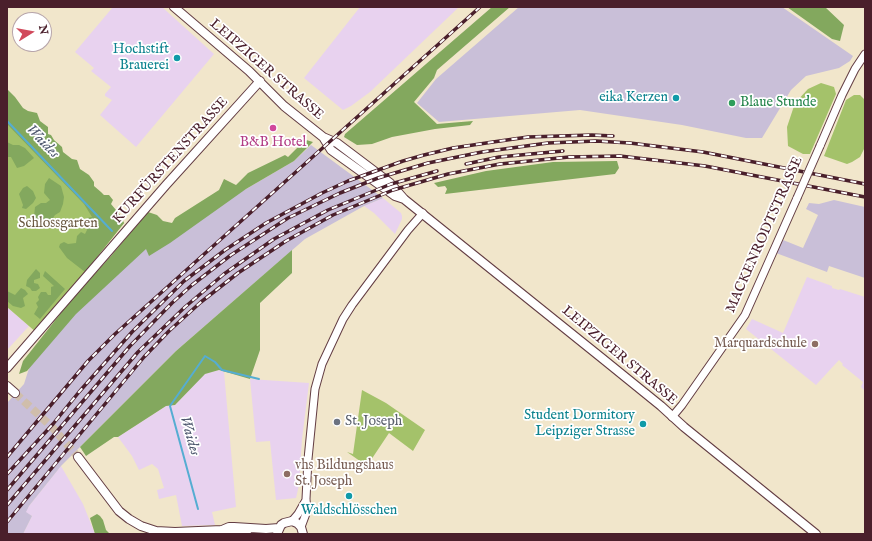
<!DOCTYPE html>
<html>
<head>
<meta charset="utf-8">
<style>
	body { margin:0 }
	#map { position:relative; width:872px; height:541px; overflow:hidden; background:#f1e6cb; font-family:"IM FELL English",serif }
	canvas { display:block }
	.frame { position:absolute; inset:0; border:8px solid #4a1f2b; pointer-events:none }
	.north { position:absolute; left:12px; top:12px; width:40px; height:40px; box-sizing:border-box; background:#fff; border:1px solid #b7a5aa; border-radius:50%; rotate:79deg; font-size:11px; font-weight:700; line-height:16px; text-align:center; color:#4a1f2b }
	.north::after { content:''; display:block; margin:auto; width:14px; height:18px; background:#d1495b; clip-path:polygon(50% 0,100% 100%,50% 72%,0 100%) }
</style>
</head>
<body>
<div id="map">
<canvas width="872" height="541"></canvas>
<div class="frame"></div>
<div class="north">N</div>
</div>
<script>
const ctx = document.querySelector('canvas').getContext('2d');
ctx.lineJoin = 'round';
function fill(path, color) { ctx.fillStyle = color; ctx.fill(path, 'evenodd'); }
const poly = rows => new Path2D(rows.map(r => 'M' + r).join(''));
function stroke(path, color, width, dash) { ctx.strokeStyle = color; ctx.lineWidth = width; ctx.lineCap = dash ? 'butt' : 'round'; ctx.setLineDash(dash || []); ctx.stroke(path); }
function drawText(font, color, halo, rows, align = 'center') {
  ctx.font = font + ' "IM FELL English",serif'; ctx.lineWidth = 3.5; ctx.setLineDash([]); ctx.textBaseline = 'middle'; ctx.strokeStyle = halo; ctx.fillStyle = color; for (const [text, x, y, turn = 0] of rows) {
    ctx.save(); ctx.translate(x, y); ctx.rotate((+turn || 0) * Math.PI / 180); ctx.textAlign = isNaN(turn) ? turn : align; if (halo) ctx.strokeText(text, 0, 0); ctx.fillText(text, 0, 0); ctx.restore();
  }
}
const built = poly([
	[113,7,162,7,214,54,136,147,100,115,112,100,105,96,105,94,111,87,91,71,94,68,75,52],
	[360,7,459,7,370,92,351,106,343,110,304,78],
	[383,198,401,213,402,216,402,219,395,234,374,213,364,206],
	[807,277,832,286,832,288,839,290,840,289,865,297,865,391,861,387,863,382,842,365,843,364,839,360,816,385,746,329,752,319,783,333],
	[7,307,29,326,7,350],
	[219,370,224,372,236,507,212,512,215,525,182,526,176,495,159,499,157,490,164,488,158,469,152,464,139,470,132,456,118,437,166,406,175,405,204,374],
	[250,379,309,383,302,439,299,485,296,498,276,500,270,441,256,442],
	[61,466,83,504,95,534,23,534,32,516,25,512,29,506]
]);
const industrial = poly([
	[519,7,782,7,853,56,850,61,839,68,806,76,791,90,762,138,746,138,682,125,580,110,439,122,417,103,436,79],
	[311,145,383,198,364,206,305,239,176,351,61,466,29,506,26,512,32,516,23,534,7,534,7,403,24,384,31,362,75,313,166,228,246,189,294,161],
	[834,200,865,207,865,278,829,266,827,272,776,253,783,240,803,248,818,215,806,209,809,203,819,204]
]);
const green = poly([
	[821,83,834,87,836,94,810,154,803,154,788,146,787,127,795,103,808,89],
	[7,92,124,223,37,333,7,307],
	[854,95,860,95,865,100,865,147,860,157,852,162,847,164,824,156,846,100],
	[362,390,386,403,425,430,413,451,389,433,367,466,347,452,353,454]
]);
const forest = poly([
	[492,7,510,7,437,70,434,78,414,102,437,124,473,121,470,125,435,129,392,137,372,144,357,145,344,137,345,134],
	[787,7,825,7,844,25,840,41,832,39],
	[7,89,15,97,23,108,28,111,37,113,40,121,48,127,48,134,51,135,54,140,62,147,63,152,72,159,77,160,80,169,89,175,94,182,94,186,101,192,104,195,109,195,113,200,111,204,121,216,124,223,85,272,67,258,59,247,60,244,64,242,68,244,76,243,77,236,81,232,85,234,87,230,85,224,87,218,92,217,84,204,7,124],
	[303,139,313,142,294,161,246,189,170,243,149,256,146,249,76,314,27,371,19,374,23,361,72,299,111,256,148,212,157,215,163,221,172,223,175,218,219,190,224,179,236,185,248,173,285,155,288,157,300,145,299,142],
	[7,142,13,145,19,145,25,148,34,158,24,166,17,168,11,157,7,157],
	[617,161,619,168,615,174,445,194,447,189,445,186,438,187,434,183,486,171,553,162],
	[49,178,61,186,64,197,63,204,60,212,55,215,51,221,44,223,37,223,34,216,35,207,41,203,46,203,50,200,44,193,45,184],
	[27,186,33,191,36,198,33,203,26,209,22,208,23,205,19,194,23,188],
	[292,250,292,273,260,303,260,350,250,379,219,370,205,374,175,405,166,406,118,437,114,437,86,456,80,447,176,351],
	[36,269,40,273,40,278,34,280,34,283,38,284,40,288,36,291,32,291,30,288,26,286,27,280],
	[45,271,65,289,40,319,34,314,38,307,36,303,39,300,38,297,41,292,46,292,48,295,51,295,51,287,54,286,43,276],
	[21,288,25,290,28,294,23,298,25,306,21,308,13,306,7,301,7,291,15,295],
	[97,514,100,516,103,520,106,530,110,534,95,534,90,518]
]);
const stream = poly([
	[7,121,112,231],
	[198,509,170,406,205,356,215,362,222,370,259,379]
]);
const secondaryTunnel = poly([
	[15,393,53,428,78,457]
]);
const tertiary = poly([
	[820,146,842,95,855,69,865,54],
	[672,417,682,405,745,315,797,198],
	[292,521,298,514,306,500],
	[301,527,307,511,306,499,308,459,315,389,322,364,343,319,352,305,408,230,423,213]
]);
const secondary = poly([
	[174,7,249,71,284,106,323,137,337,143,390,183,404,199,603,359,661,406,684,427,816,534],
	[323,137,331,150,395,196,404,199],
	[7,368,166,185,260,81],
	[7,386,15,393],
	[78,457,119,511,129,519,141,526,156,531,175,532,222,530,229,527,234,527,266,529,279,528],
	[222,530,229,534,247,534],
	[277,534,281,525,284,523,292,521,297,523,301,527,303,534]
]);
const rail = poly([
	[466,164,499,157,563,151],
	[7,457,88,361,115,334,480,7],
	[7,474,53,424,79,392,132,332,184,281,225,250,266,223,322,193,348,181,403,161,424,155,453,148,493,142,528,137,592,135,613,136],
	[7,490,130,346,172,303,192,285,231,255,288,218,340,193,378,178,428,163,482,152,548,143,596,141,630,143,703,152,865,184],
	[7,505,138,352,185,307,224,274,274,239,328,210,391,184,437,171],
	[7,522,144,357,169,331,201,302,238,273,286,241,333,215,393,190,448,174,500,164,569,157,620,156,705,166,865,197]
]);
const tertiaryBridge = poly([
	[797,198,820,146]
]);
const markers = [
	[177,58,4,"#0f9aa8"],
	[676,98,4,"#0f9aa8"],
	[732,103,4,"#2e9e5b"],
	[273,128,4,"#d1479c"],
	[815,344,4,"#8d6e63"],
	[337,422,4,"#6b7280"],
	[643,424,4,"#0f9aa8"],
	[287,474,4,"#8d6e63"],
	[349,496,4,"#0f9aa8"]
];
const cultureNames = [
	["Hochstift",169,50],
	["Brauerei",169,66],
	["eika Kerzen",668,98],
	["Student Dormitory",635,416],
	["Leipziger Strasse",635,432],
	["Waldschlösschen",349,511,"center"]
];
const streetNames = [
	["LEIPZIGER STRASSE",266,70,41],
	["KURFÜRSTENSTRASSE",171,161,-48],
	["MACKENRODTSTRASSE",765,235,-66],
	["LEIPZIGER STRASSE",619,356,40]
];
const leisureNames = [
	["Blaue Stunde",740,103]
];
const hotelNames = [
	["B&B Hotel",273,143]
];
const parkNames = [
	["Schlossgarten",58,224]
];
const educationNames = [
	["Marquardschule",807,344],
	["vhs Bildungshaus",295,466,"left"],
	["St. Joseph",295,482,"left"]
];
const worshipNames = [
	["St. Joseph",345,422]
];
const waterNames = [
	["Waides",42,142,46],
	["Waides",189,436,74]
];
fill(built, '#e8d2ef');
fill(industrial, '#c9bfd8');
fill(green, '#a4c26a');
fill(forest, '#83a85e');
stroke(stream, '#55add2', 2);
stroke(secondaryTunnel, '#d0beab', 8, [8, 4]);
stroke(tertiary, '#633d43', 9);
stroke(secondary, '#633d43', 10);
stroke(tertiary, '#fff', 7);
stroke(secondary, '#fff', 8);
stroke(rail, '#4a1f2b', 3.5);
stroke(rail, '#fff', 2, [6]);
stroke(tertiaryBridge, '#633d43', 9, []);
stroke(tertiaryBridge, '#fff', 7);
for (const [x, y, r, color] of markers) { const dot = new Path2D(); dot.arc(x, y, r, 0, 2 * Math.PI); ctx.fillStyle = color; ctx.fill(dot); stroke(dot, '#fff', 1.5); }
drawText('14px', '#0d838f', '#fff', cultureNames, 'right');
drawText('14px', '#4a1f2b', '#fff', streetNames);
drawText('14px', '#27864d', '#fff', leisureNames, 'left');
drawText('14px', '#b23c85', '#fff', hotelNames);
drawText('14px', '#6a5841', '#fff', parkNames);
drawText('14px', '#785e54', '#fff', educationNames, 'right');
drawText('14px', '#5b616d', '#fff', worshipNames, 'left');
drawText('italic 15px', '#4e586e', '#fff', waterNames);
</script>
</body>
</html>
